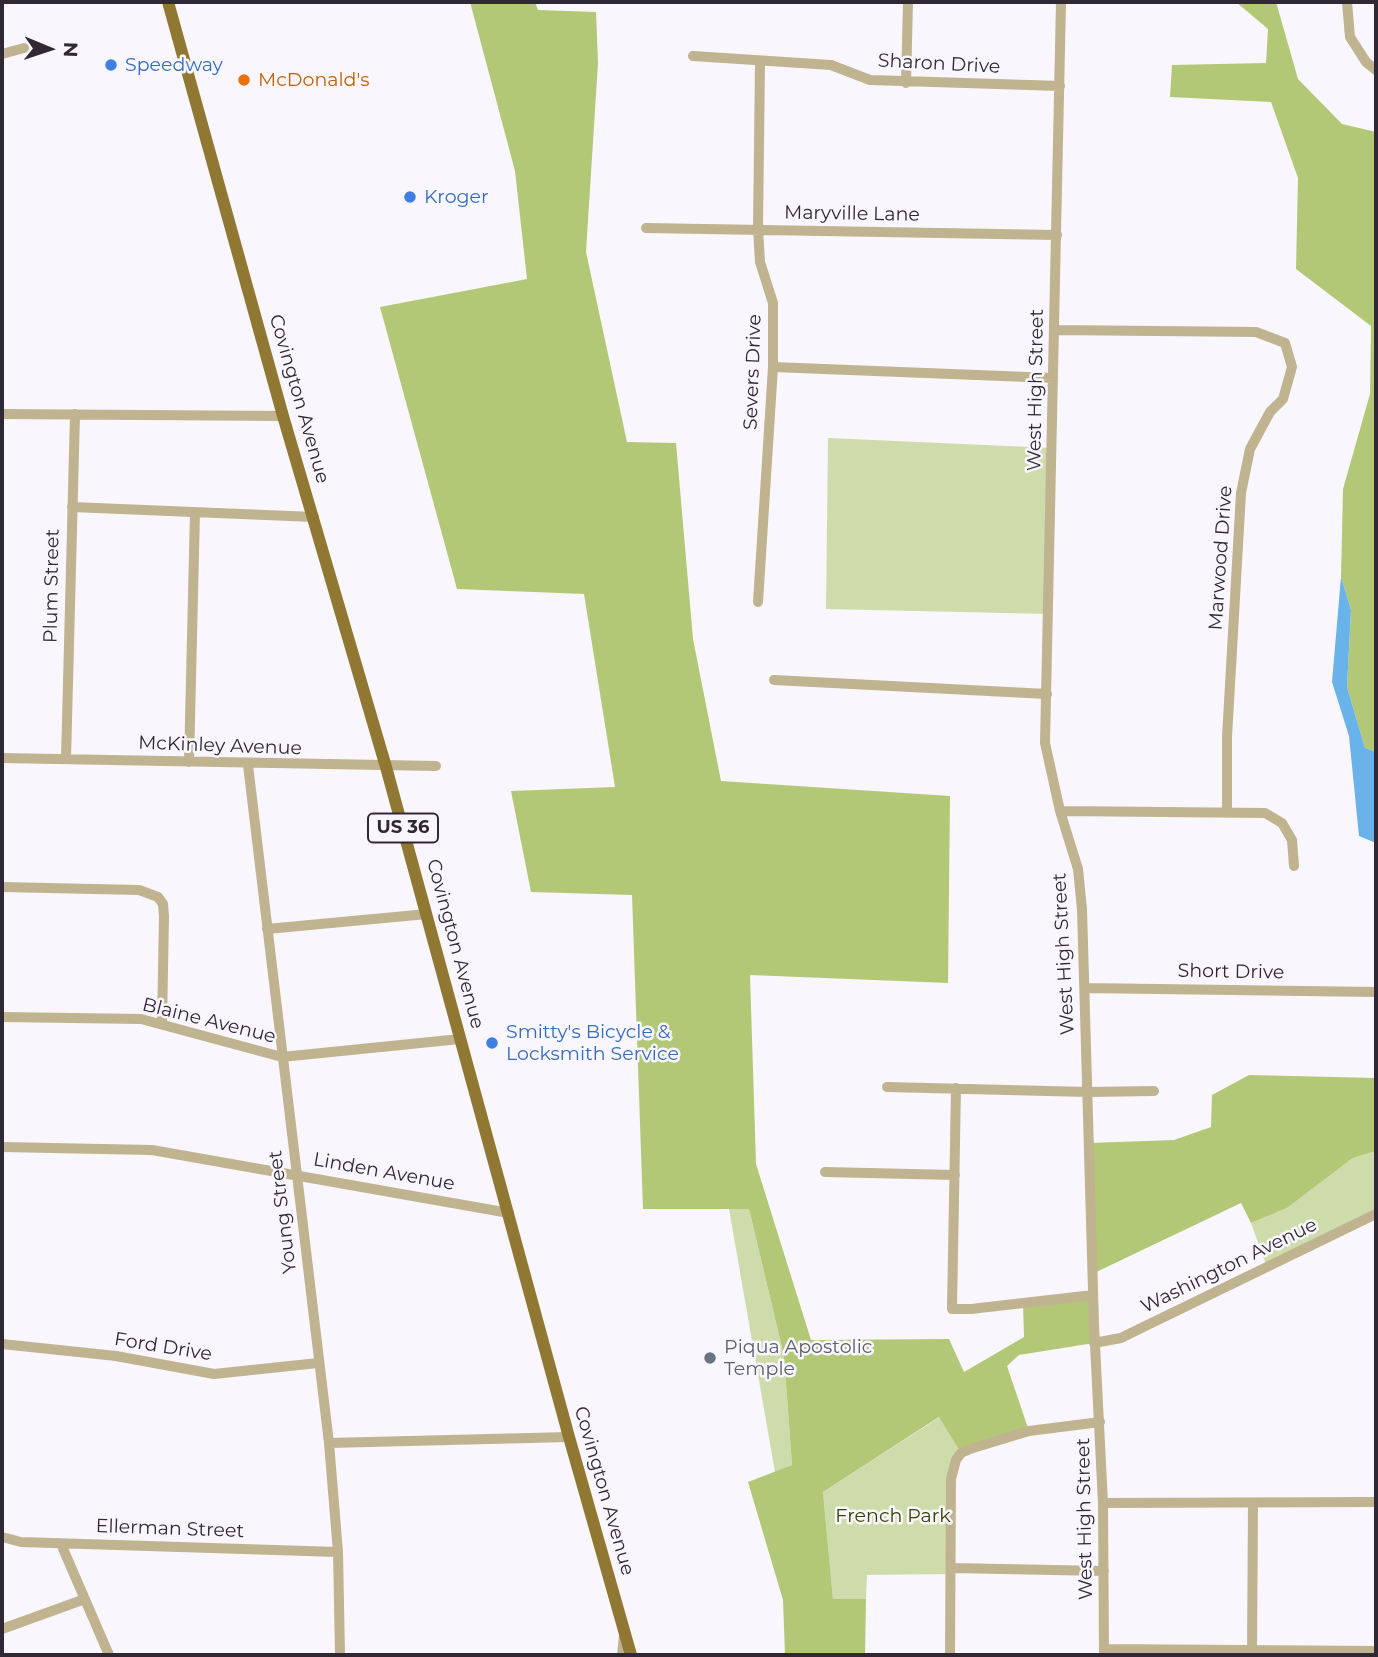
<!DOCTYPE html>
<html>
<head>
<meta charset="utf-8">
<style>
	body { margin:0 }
	#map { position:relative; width:1378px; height:1657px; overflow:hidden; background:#f9f6fd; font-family:Montserrat,sans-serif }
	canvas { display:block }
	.frame { position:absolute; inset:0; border:4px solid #302935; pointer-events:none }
	.north { position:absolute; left:14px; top:14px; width:70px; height:70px; -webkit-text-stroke:5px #f9f6fd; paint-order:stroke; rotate:92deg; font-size:19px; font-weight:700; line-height:28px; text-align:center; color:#302935 }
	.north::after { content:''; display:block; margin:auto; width:24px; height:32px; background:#302935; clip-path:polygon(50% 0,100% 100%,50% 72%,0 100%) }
</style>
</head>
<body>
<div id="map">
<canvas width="1378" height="1657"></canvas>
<div class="frame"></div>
<div class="north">N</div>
</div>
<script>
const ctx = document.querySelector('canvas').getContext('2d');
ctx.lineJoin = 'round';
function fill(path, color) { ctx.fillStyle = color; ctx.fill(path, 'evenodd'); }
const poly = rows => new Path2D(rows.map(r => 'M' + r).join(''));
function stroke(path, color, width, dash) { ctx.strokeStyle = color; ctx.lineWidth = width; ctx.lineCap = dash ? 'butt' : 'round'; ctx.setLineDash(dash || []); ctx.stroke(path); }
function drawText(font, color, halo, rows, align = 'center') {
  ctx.font = font + ' Montserrat,sans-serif'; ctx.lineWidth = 5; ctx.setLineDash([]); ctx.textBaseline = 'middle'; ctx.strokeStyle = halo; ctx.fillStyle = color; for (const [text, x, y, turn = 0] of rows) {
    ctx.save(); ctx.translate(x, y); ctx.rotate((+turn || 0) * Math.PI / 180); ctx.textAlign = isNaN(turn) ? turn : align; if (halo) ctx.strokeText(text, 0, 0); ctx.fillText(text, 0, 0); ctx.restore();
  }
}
const green = poly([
	[828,438,1052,448,1049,614,826,609],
	[1376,1151,1376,1214,1267,1267,1251,1223,1287,1208,1353,1158],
	[729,1209,749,1209,784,1356,792,1465,775,1472],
	[940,1417,961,1453,956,1460,951,1574,867,1575,866,1599,833,1600,823,1492]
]);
const forest = poly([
	[470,2,535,2,538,10,596,12,598,63,586,252,627,442,676,443,693,639,721,781,950,796,948,983,750,975,756,1164,811,1340,949,1339,964,1372,1024,1337,1023,1303,1093,1295,1094,1343,1019,1355,1007,1366,1029,1431,961,1453,939,1417,823,1492,833,1599,866,1599,865,1655,785,1655,783,1600,748,1482,792,1465,784,1356,749,1209,643,1209,632,895,531,892,511,791,615,787,584,594,457,589,380,307,527,279,515,171],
	[1236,2,1276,2,1298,79,1342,124,1376,132,1376,752,1365,748,1347,687,1351,610,1341,577,1343,489,1370,394,1371,326,1296,269,1298,178,1271,102,1170,97,1172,65,1266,63,1268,29],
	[1249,1075,1376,1078,1376,1151,1353,1158,1287,1208,1251,1223,1241,1203,1092,1274,1089,1143,1174,1140,1211,1127,1212,1095]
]);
const water = poly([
	[1341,577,1351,610,1347,687,1365,748,1376,752,1376,843,1359,836,1349,736,1332,682]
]);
const minor = poly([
	[1061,2,1045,743,1060,811,1078,869,1082,909,1094,1325,1103,1503,1104,1655],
	[1347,2,1350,37,1366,62,1376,70],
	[2,54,24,48],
	[693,56,831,65,870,80,1060,86],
	[906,83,908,2],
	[646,228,1057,235],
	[1055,330,1256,332,1285,343,1292,367,1283,399,1270,412,1250,449,1241,493,1227,737,1227,812],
	[773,367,1053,378],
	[2,414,283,416],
	[72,507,314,517],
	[758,602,773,367,773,303,760,262,758,229,760,61],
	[774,680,1047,694],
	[2,758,436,766],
	[66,759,75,414],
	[189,762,195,512],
	[248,765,329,1443,338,1552,340,1655],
	[1060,811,1265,813,1282,823,1292,840,1294,866],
	[2,887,139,890,158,897,163,904,164,916,162,1024],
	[267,929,427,914],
	[1085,988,1376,992],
	[2,1017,141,1019,282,1057,460,1039],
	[887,1087,1088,1092,1154,1091],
	[956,1088,952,1309,971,1309,1093,1295],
	[2,1147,152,1150,509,1213],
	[825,1172,955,1175],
	[1094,1343,1121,1338,1131,1333,1376,1214],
	[2,1344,116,1356,214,1374,318,1363],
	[329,1443,569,1437],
	[1103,1503,1376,1502],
	[2,1537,21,1542,338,1552],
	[61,1544,109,1655],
	[951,1568,1104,1571],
	[2,1629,85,1599],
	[1104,1649,1376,1651],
	[622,1655,624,1636],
	[950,1655,951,1479,956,1460,961,1453,973,1448,1029,1431,1100,1422],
	[1252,1655,1253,1503]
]);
const major = poly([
	[168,2,283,416,386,767,569,1437,631,1655]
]);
const markers = [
	[111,65,7,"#3f7fe0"],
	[244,80,7,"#e8710a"],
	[410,197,7,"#3f7fe0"],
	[492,1043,7,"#3f7fe0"],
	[710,1358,7,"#6b7280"]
];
const shields = [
	[403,828,70]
];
const shieldNames = [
	["US 36",403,828]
];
const streetNames = [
	["Sharon Drive",939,64,3],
	["Maryville Lane",852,214,1],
	["Severs Drive",753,372,-88],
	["West High Street",1036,390,-89],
	["Covington Avenue",299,399,74],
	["Marwood Drive",1221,558,-86],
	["Plum Street",52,586,-89],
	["McKinley Avenue",220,746,2],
	["Covington Avenue",455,944,75],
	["West High Street",1064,954,-93],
	["Short Drive",1231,972,1],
	["Blaine Avenue",209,1021,14],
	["Linden Avenue",384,1172,10],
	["Young Street",283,1212,-97],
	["Washington Avenue",1229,1266,-26],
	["Ford Drive",163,1347,9],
	["Covington Avenue",604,1491,74],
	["West High Street",1085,1519,-91],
	["Ellerman Street",170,1529,2]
];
const shopNames = [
	["Speedway",125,65],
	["Kroger",424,197],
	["Smitty's Bicycle &",506,1032],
	["Locksmith Service",506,1054]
];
const foodNames = [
	["McDonald's",258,80]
];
const worshipNames = [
	["Piqua Apostolic",724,1347],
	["Temple",724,1369]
];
const parkNames = [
	["French Park",893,1516]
];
fill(green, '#cedcac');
fill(forest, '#b3c876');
fill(water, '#69b2ea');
stroke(minor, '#c0b390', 10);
stroke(major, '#917832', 12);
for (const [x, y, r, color] of markers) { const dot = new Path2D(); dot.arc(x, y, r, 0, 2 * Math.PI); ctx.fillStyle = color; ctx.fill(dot); stroke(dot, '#f9f6fd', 2.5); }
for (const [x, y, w] of shields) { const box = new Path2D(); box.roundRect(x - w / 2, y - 14.5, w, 29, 5); ctx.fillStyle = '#f9f6fd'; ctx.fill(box); stroke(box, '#302935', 2); }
drawText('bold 18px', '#302935', null, shieldNames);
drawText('19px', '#302935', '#f9f6fd', streetNames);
drawText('19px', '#366cbe', '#f9f6fd', shopNames, 'left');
drawText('19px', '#c56008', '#f9f6fd', foodNames, 'left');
drawText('19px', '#5b616d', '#f9f6fd', worshipNames, 'left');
drawText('19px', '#374302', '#f9f6fd', parkNames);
</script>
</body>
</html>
